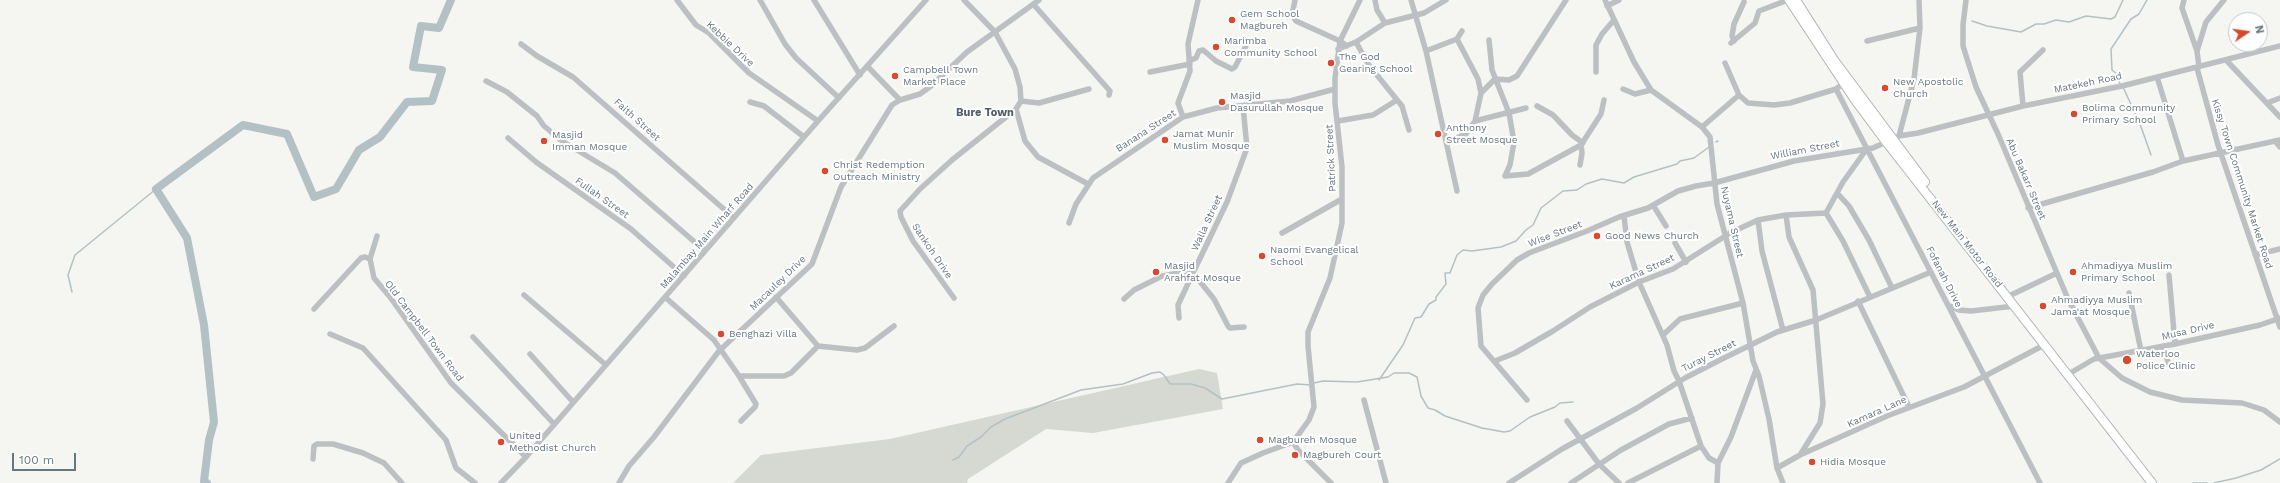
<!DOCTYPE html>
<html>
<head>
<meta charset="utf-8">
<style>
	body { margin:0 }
	#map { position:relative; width:2280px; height:483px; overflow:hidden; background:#f5f5f1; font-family:"Work Sans",sans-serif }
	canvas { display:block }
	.north { position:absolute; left:2228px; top:12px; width:40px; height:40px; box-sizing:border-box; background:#fff; border:1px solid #c2c9cc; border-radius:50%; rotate:77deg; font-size:11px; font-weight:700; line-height:16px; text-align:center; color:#667780 }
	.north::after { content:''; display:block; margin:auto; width:14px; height:18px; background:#d74a30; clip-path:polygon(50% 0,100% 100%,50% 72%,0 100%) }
	.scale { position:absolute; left:12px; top:453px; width:64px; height:18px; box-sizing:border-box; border:2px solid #667780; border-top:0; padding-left:5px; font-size:12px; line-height:14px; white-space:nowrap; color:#667780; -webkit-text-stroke:3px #fff; paint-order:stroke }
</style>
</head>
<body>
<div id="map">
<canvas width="2280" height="483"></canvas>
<div class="north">N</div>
<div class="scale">100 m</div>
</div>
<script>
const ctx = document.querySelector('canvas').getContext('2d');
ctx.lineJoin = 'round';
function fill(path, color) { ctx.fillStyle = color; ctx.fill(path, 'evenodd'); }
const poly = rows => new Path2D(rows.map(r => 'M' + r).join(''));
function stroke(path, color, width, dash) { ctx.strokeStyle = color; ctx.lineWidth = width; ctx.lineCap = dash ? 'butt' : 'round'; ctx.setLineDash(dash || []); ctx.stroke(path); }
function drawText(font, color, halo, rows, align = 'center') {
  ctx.font = font + ' "Work Sans",sans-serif'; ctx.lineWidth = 4; ctx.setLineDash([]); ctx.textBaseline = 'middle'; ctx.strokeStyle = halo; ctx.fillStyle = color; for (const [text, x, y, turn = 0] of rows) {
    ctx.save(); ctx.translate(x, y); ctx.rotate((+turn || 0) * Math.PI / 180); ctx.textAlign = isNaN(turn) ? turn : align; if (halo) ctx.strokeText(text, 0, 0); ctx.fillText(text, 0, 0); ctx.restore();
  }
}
const green = poly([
	[1199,369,1217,373,1223,409,1093,433,1046,429,968,479,967,483,733,483,761,455,890,439]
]);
const stream = poly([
	[1972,21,1987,26,2021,32,2036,24,2044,24,2056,20,2069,22,2086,16,2111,19,2115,17,2123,0],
	[2120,84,2117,74,2112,70,2111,49,2131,19,2139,14,2147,0],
	[2123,87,2140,124,2151,155],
	[1716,142,1718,141],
	[72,292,68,275,75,255,156,189],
	[1379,380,1403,345,1415,318,1421,317,1429,304,1436,300,1436,297,1446,284,1445,273,1450,273,1457,255,1463,250,1472,251,1501,247,1516,241,1526,230,1533,225,1541,208,1563,191,1577,190,1586,184,1602,179,1624,183,1634,177,1677,164,1680,161,1694,158,1709,147],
	[1314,383,1323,381,1357,382,1388,377,1394,373,1409,373,1417,377,1421,396,1428,408,1435,410,1445,416,1482,428,1504,432,1510,431,1530,417,1555,407,1560,403,1573,402],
	[953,460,959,457,967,446,981,437,991,427,1005,419,1081,390,1123,384,1152,373,1160,372,1164,375,1170,384,1191,384,1205,388,1222,399,1297,384,1311,385],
	[2193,483,2207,483],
	[2214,483,2236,478,2261,470,2280,459]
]);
const river = poly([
	[207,483,204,481,209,440,214,422,204,325,187,238,156,189,243,125,287,134,314,197,336,189,359,150,380,137,407,102,432,101,442,70,413,67,421,26,439,28,451,0]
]);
const minor = poly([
	[677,0,696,25,709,33,749,73,818,121],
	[760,0,785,44,796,58,839,98],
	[814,0,860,75],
	[1295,0,1292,15,1296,21,1340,41,1360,0],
	[1375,0,1377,10,1385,23],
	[1411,0,1426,51,1457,191],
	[1605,0,1634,62,1651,90,1702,127,1710,137,1717,204,1743,303,1753,361,1759,376,1769,419,1777,468,1783,483],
	[1966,0,1963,25,1963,46,1976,87,1998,134,2068,299,2099,358,2122,378,2150,392,2182,400,2242,403,2264,410,2280,422],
	[2184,0,2182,8,2197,51,2199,67],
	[1034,5,1110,91,1109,95],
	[1607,6,1619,0],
	[1462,31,1457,39,1478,79,1481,93],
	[1489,40,1492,70,1509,113,1514,142,1510,165,1505,176,1528,174,1581,145,1601,114,1604,100],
	[1734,41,1732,36,1734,24,1744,2],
	[1867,41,1920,28],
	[1356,42,1368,64,1402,106,1409,130],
	[1731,43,1755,23,1759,11,1788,0],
	[521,44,537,56,573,77,734,218],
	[1338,49,1356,42,1385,23,1424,13,1446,0],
	[1426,51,1457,39],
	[2197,51,2206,22,2224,0],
	[2226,60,2280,117],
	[1189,61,1196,58,1199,51,1203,50,1216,61,1232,69,1235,67,1249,40],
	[1725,63,1739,95],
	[868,67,900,100],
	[2197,68,2218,145,2280,327],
	[1150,72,1190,64],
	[1596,72,1596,45,1602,34,1614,20],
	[2157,77,2183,161],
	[486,81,507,92,537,116,544,126,562,141,615,173,705,251],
	[1844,83,1836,89,2040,483],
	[1623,89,1635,94,1651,90],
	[1021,101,1039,103,1089,89],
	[750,102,764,106,804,137],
	[2267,103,2280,98],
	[1537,106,1553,115,1572,135,1583,143],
	[2023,106,2020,72,2043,50],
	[1016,109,1025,141,1038,157,1088,184],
	[1183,117,1178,103,1190,71,1188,44,1198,0],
	[1338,121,1373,115,1397,100],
	[1475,121,1481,93,1495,79,1509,80,1517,76,1566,0],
	[1702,127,1739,95,1748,103,1774,105,1790,103,1836,89],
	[1899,136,1914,79,1920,28,1919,0],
	[508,138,536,162,631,229,684,276],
	[2275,141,2280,147],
	[1447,142,1466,134,1475,121,1526,108],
	[1580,165,1582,153,1581,145],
	[1838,194,1849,206,1869,240,1892,288],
	[1653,205,1666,226],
	[2028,208,2153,172,2183,161,2280,140],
	[1826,213,1843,241,1870,297],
	[1624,216,1627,242,1639,282,1667,345,1674,371,1679,381,1701,446,1709,458,1718,463],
	[1758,220,1762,251,1783,330],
	[1069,223,1076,204,1093,178,1183,117,1217,108,1290,101,1335,89],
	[1282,233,1342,199],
	[377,236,370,259,374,278,390,297,451,383,526,457],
	[1675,243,1686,262],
	[2255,255,2280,249],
	[2169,275,2175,344],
	[2129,293,2141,351],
	[524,295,606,365],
	[2011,295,2057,273],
	[776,297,818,346],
	[666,298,714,340,739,376,784,376,791,373,818,346,857,350,865,348,894,326],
	[954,298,913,241,901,217,900,211,920,189,952,160,1016,109,1021,101,1020,87,1015,69,995,32,964,0],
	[1124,299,1134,290,1162,276,1179,273,1193,273,1227,202,1247,148,1243,106],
	[1858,301,1909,407],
	[1950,306,1959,310,1971,311,2015,306],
	[314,309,361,258,365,257,370,259],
	[1179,318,1178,305,1193,273,1214,299,1228,326,1230,328,1244,327],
	[330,334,363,348,446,440,456,468,475,483],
	[1663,335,1680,319,1743,303],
	[473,337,554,424],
	[2163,346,2169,365],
	[530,354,573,402],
	[1495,361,1515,353,1553,331,1590,307,1639,282,1673,269,1730,233,1758,220,1786,215],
	[2072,372,2094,359,2175,344,2260,325,2280,318],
	[739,376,756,404,755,407,741,421],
	[1364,400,1386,483],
	[1527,400,1481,346,1478,308,1483,295,1492,284,1517,260,1529,253,1587,231,1619,217,1648,208,1678,191,1696,186,1714,183,1794,161,1873,148,1899,136,1918,133,2023,106,2122,86,2280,46],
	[1567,421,1599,464,1619,483],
	[1293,442,1309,420,1314,407,1308,346,1308,332,1330,278,1342,223,1342,167,1335,103,1335,78,1340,41,1347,46],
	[1293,442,1298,450,1331,483],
	[1800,455,1820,423,1823,404,1813,290,1789,237,1786,215,1826,213,1843,182,1866,150],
	[313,459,314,446,317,444,333,444,363,453,384,463,402,483],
	[1777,468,1800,455,1887,416,1964,387,2046,344],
	[501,483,526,457,818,121,926,0],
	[619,483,629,466,654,437,719,351,812,264,841,187,892,105,900,100,920,94,931,86,967,52,1039,0],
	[1228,483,1241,463,1263,453,1293,442],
	[1509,483,1562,449,1637,408,1685,378,1720,360,1777,332,1816,320,1931,272],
	[1571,483,1621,450,1669,424,1692,418],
	[1628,483,1701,446],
	[1717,483,1718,463,1731,437,1756,370]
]);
const highway = poly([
	[1789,0,1855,100,1887,143,2152,483],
	[1796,0,1834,60,1925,182]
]);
const markers = [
	[1232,20,4,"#d74a30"],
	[1216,47,4,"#d74a30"],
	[1331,63,4,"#d74a30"],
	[895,76,4,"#d74a30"],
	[1885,88,4,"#d74a30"],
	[1222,102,4,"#d74a30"],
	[2074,114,4,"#d74a30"],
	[1438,134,4,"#d74a30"],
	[1165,140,4,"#d74a30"],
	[544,141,4,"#d74a30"],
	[825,171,4,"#d74a30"],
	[1597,236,4,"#d74a30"],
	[1262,256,4,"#d74a30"],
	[1156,272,4,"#d74a30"],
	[2073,272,4,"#d74a30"],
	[2043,306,4,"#d74a30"],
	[721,334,4,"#d74a30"],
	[2127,360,5,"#d74a30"],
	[1260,440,4,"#d74a30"],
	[501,442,4,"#d74a30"],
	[1295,455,4,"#d74a30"],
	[1812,462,4,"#d74a30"]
];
const poiNames = [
	["Gem School",1240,14],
	["Magbureh",1240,26],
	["Marimba",1224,41],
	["Community School",1224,53],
	["The God",1339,57],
	["Gearing School",1339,69],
	["Campbell Town",903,70],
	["Market Place",903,82],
	["New Apostolic",1893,82],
	["Church",1893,94],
	["Masjid",1230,96],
	["Dasurullah Mosque",1230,108],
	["Bolima Community",2082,108],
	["Primary School",2082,120],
	["Anthony",1446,128],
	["Street Mosque",1446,140],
	["Jamat Munir",1173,134],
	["Muslim Mosque",1173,146],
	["Masjid",552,135],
	["Imman Mosque",552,147],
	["Christ Redemption",833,165],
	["Outreach Ministry",833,177],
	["Good News Church",1605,236],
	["Naomi Evangelical",1270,250],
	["School",1270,262],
	["Masjid",1164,266],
	["Arahfat Mosque",1164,278],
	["Ahmadiyya Muslim",2081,266],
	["Primary School",2081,278],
	["Ahmadiyya Muslim",2051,300],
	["Jama'at Mosque",2051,312],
	["Benghazi Villa",729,334],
	["Waterloo",2136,354],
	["Police Clinic",2136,366],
	["United",509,436],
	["Methodist Church",509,448],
	["Magbureh Mosque",1268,440],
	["Magbureh Court",1303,455],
	["Hidia Mosque",1820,462]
];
const streetNames = [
	["Kebbie Drive",730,44,43],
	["Matekeh Road",2088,83,-12],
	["Faith Street",637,120,42],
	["Banana Street",1146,131,-33],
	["William Street",1805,150,-11],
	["Patrick Street",1331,158,-93],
	["Abu Bakarr Street",2026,179,67],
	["Kissy Town Community Market Road",2242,184,72],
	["Fullah Street",602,198,35],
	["Nuyama Street",1732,222,77],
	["Walla Street",1207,223,-65],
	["Wise Street",1555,234,-21],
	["Malambay Main Wharf Road",707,236,-49],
	["New Main Motor Road",1967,244,52],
	["Sankoh Drive",932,251,56],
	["Karama Street",1642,272,-25],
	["Fofanah Drive",1944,277,63],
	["Macauley Drive",778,283,-44],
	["Old Campbell Town Road",424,331,53],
	["Musa Drive",2188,331,-13],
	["Turay Street",1709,356,-27],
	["Kamara Lane",1877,412,-24]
];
const neighbourhoodNames = [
	["Bure Town",985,113]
];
fill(green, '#d5d9d1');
stroke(stream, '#b4c1c4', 1.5);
stroke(river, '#b4c1c4', 8);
stroke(highway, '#afb4b6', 10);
stroke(minor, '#bcc0c3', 5.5);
stroke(highway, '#fff', 8);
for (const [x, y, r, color] of markers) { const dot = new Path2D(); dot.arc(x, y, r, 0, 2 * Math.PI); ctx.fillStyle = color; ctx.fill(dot); stroke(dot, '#fff', 1.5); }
drawText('10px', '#667780', '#fff', poiNames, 'left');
drawText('10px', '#667780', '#fff', streetNames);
drawText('bold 11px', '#535f66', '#fff', neighbourhoodNames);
</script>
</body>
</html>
